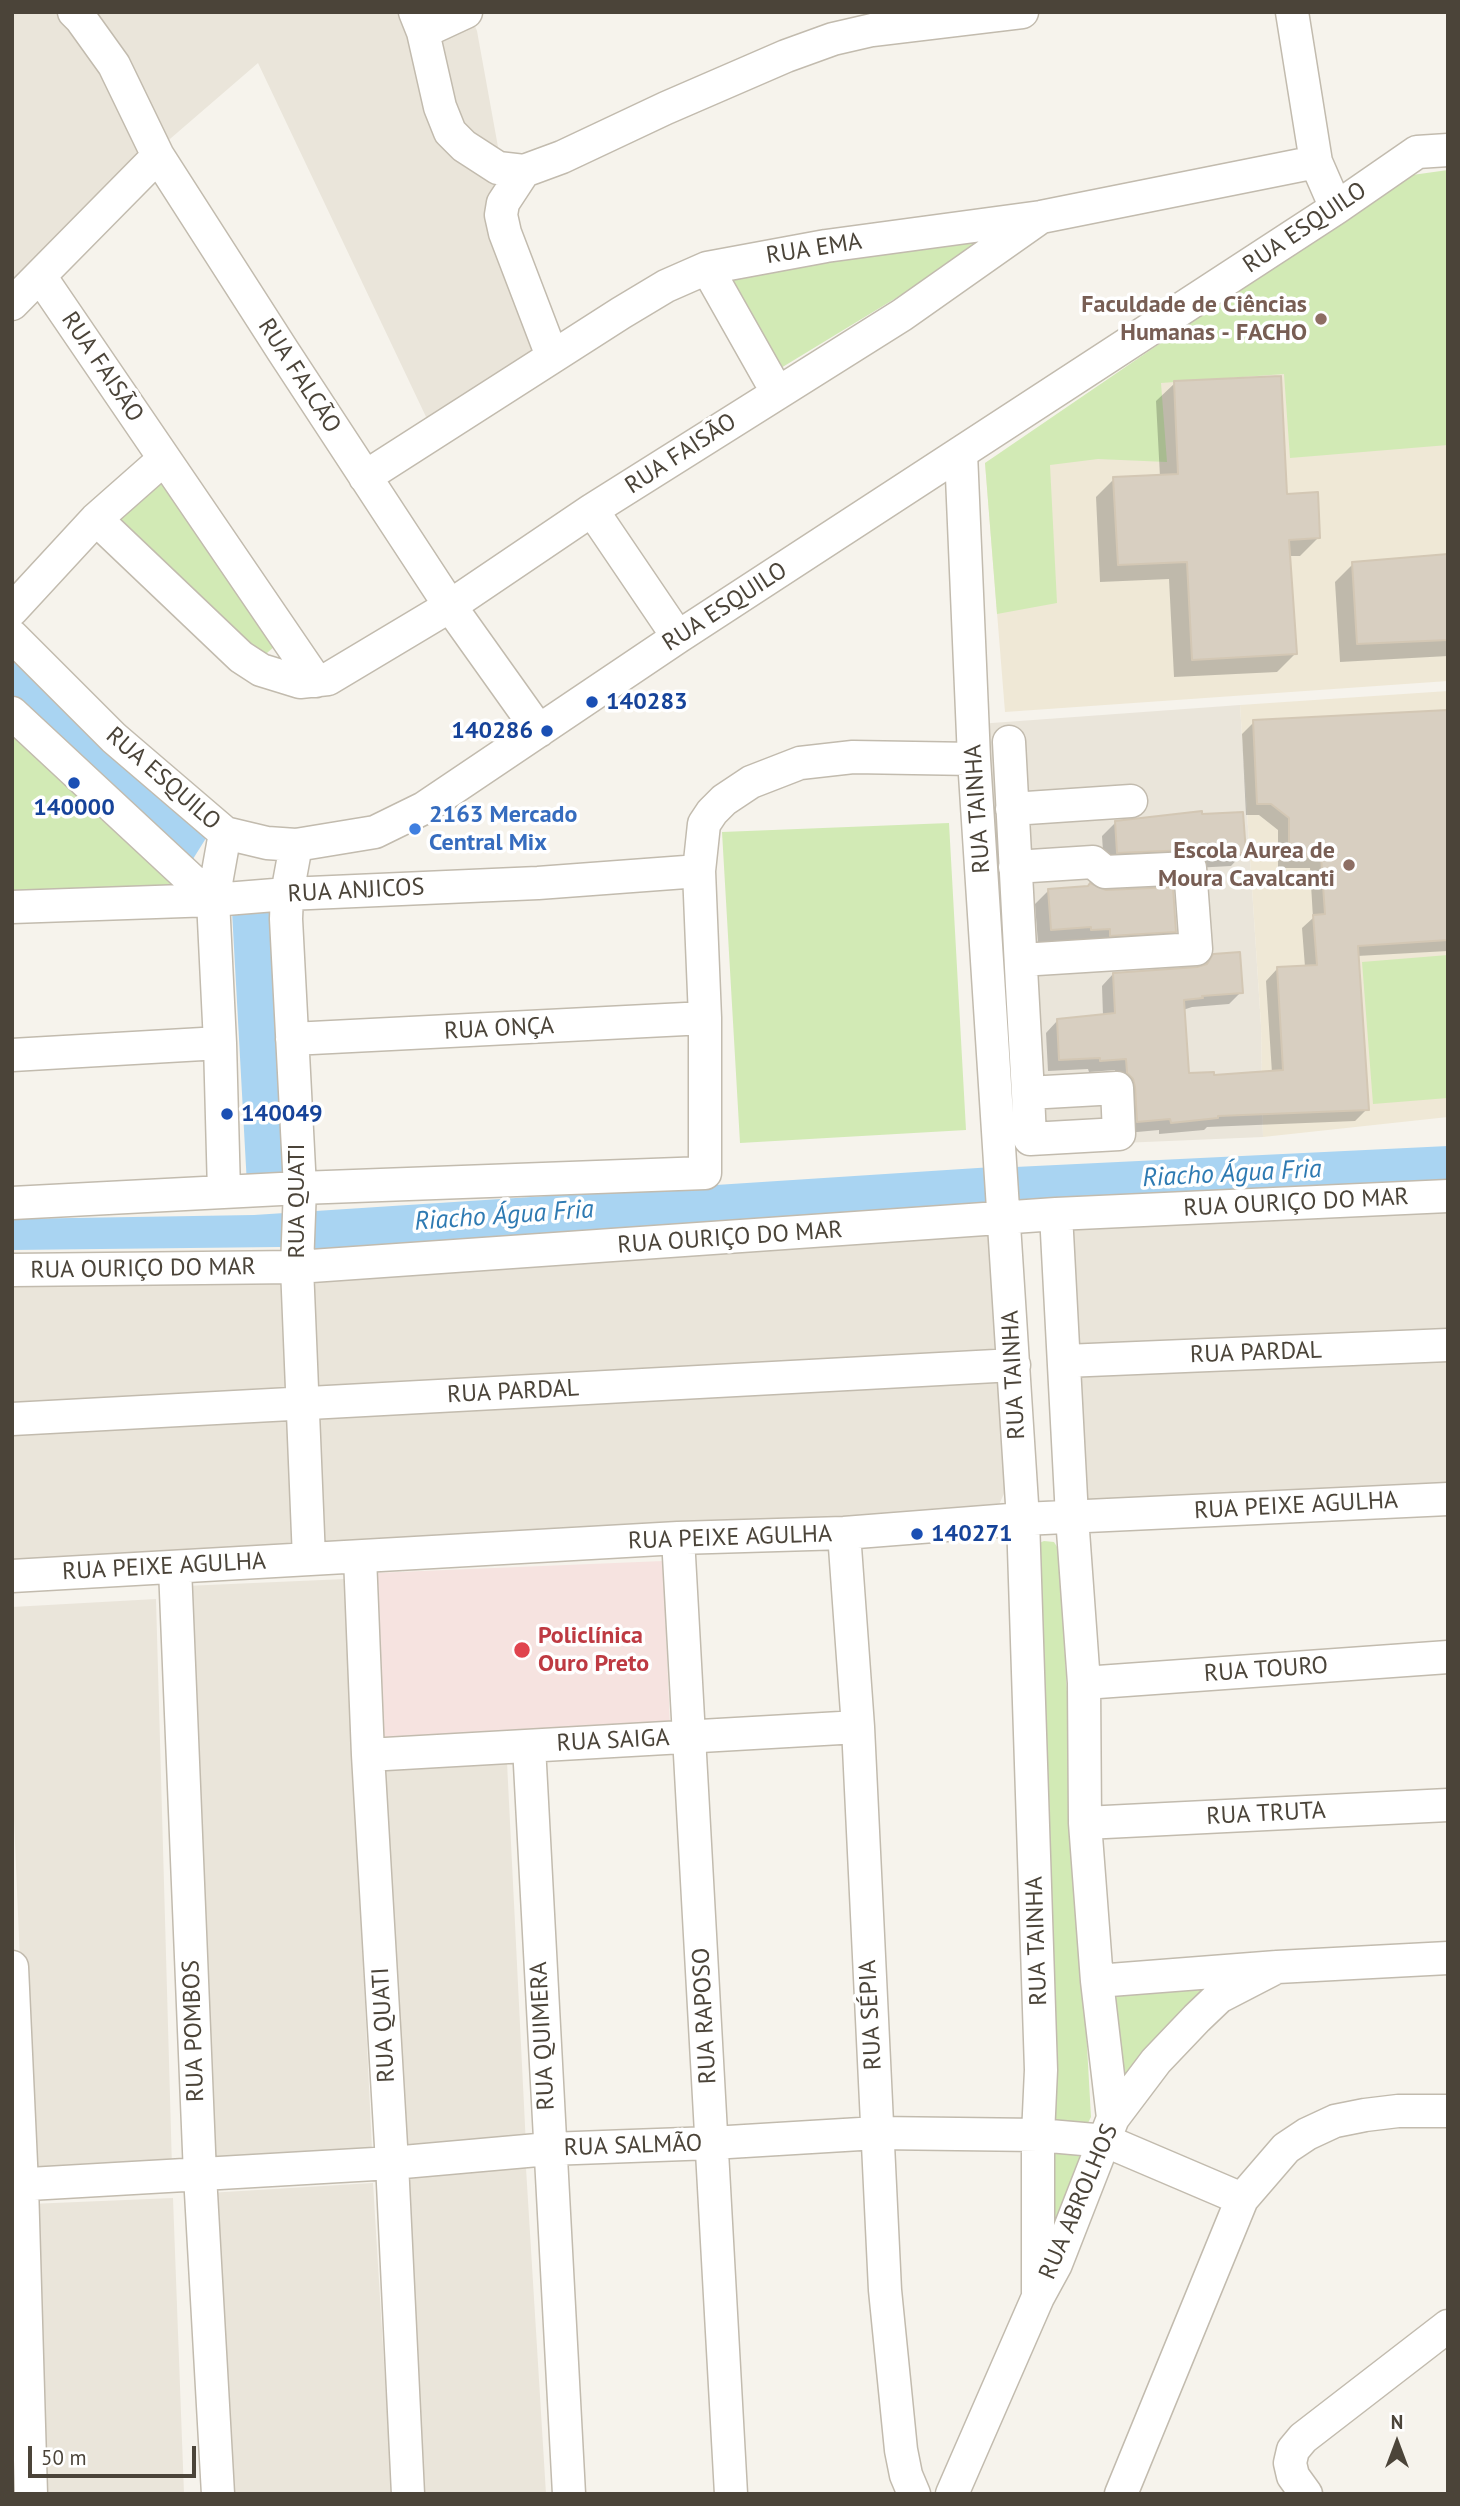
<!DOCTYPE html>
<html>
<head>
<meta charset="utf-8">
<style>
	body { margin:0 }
	#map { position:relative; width:1460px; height:2506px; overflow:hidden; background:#f6f3ec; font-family:"PT Sans",sans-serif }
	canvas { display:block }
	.frame { position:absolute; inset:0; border:14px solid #4b4439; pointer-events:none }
	.north { position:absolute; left:1362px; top:2408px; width:70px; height:70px; -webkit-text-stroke:5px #fff; paint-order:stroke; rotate:0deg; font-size:19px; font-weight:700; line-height:28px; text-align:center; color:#4b4439 }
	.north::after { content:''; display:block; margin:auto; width:24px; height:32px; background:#4b4439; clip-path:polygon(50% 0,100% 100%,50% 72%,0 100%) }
	.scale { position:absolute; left:28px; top:2446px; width:168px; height:32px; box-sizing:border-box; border:4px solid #4b4439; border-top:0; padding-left:9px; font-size:21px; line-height:24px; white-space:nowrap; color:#4b4439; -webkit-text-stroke:5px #fff; paint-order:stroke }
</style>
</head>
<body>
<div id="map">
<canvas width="1460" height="2506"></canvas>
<div class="frame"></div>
<div class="north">N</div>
<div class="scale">50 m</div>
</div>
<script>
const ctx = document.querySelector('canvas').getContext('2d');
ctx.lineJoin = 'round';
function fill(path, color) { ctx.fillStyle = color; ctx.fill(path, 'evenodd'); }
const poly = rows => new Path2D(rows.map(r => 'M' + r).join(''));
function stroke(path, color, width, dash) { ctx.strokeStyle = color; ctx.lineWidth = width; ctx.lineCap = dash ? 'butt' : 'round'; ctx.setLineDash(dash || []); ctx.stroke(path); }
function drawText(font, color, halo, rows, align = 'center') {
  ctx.font = font + ' "PT Sans",sans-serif'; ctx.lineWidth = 7; ctx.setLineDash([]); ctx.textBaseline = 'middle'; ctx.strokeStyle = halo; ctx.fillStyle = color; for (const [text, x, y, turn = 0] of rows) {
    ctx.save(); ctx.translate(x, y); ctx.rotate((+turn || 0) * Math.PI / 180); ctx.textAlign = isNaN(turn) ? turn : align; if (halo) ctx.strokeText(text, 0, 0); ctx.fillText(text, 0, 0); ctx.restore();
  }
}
const residential = poly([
	[12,12,469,12,477,31,508,202,556,351,428,421,258,63,156,151,12,298],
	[1240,705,1261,1025,1263,1137,1004,1148,978,724],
	[1448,1208,1448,1336,1067,1354,1059,1225],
	[993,1228,999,1354,316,1388,307,1275],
	[285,1269,286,1397,12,1412,12,1283],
	[1448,1358,1448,1486,1085,1503,1077,1374],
	[996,1379,1002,1387,1006,1489,998,1507,898,1514,588,1526,322,1542,318,1416],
	[294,1416,296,1545,12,1560,12,1431],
	[345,1579,372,2150,211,2158,185,1586],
	[156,1599,172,2168,29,2174,12,1772,12,1607],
	[507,1762,526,2146,395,2153,376,1769],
	[526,2168,546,2494,412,2494,399,2175],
	[373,2183,392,2494,226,2494,208,2193],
	[173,2198,184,2494,41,2494,30,2204]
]);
const education = poly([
	[1448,170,1448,681,1005,712,985,463],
	[1448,691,1448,1117,1263,1137,1261,1025,1240,705]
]);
const medical = poly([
	[663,1561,670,1727,381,1739,374,1573]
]);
const green = poly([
	[1448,170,1448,445,1290,458,1284,374,1161,383,1167,462,1098,459,1050,465,1057,603,997,614,985,463,1405,176],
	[1016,225,776,371,725,274],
	[162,470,275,646,260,659,113,522],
	[17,733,186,895,12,902,12,738],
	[949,823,966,1130,740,1143,722,832],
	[1448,955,1448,1098,1373,1104,1362,962],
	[1044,1541,1054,1542,1059,1550,1091,2117,1087,2125,1048,2127,1034,1545],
	[1228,1984,1116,2102,1103,1991],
	[1048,2150,1094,2158,1043,2279]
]);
const water = poly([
	[12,660,208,835,188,867,12,702],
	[269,910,280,1047,286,1184,247,1185,232,911],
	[1448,1146,1448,1181,1018,1203,1015,1167],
	[993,1167,996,1208,328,1251,279,1247,12,1250,12,1219,254,1215]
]);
const shadow = poly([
	[1175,383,1286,496,1318,538,1300,556,1289,556,1295,654,1277,672,1174,677,1169,579,1100,582,1096,497,1114,479,1160,477,1156,401],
	[1448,557,1448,656,1340,662,1335,582,1353,564],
	[1448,712,1448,951,1357,956,1367,1109,1355,1121,1207,1127,1204,1130,1159,1134,1159,1130,1126,1133,1115,1070,1089,1072,1088,1069,1048,1071,1046,1033,1057,1021,1103,1016,1102,986,1113,974,1202,967,1214,955,1241,992,1229,1004,1192,1007,1183,1010,1187,1075,1213,1076,1272,1073,1266,981,1277,969,1305,967,1302,928,1313,918,1310,868,1278,868,1278,830,1259,815,1246,815,1242,734,1254,722],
	[1116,822,1244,852,1231,866,1194,868,1104,866,1102,836],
	[1049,890,1174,931,1161,945,1078,943,1078,940,1038,943,1035,904]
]);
const building = poly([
	[1281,376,1287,494,1318,492,1320,538,1289,540,1297,654,1192,660,1187,562,1118,565,1113,477,1178,474,1174,381,1281,376],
	[1448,554,1448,640,1357,644,1352,562,1448,554],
	[1448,710,1448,940,1358,946,1369,1110,1218,1116,1218,1118,1171,1123,1170,1119,1137,1122,1135,1087,1133,1079,1127,1073,1126,1059,1100,1061,1100,1058,1059,1060,1057,1019,1115,1013,1113,973,1197,967,1207,964,1213,954,1240,952,1243,993,1202,996,1203,998,1184,1000,1189,1073,1214,1072,1214,1075,1283,1070,1277,967,1317,965,1313,915,1325,914,1321,857,1289,857,1289,818,1271,804,1257,804,1253,720,1448,710],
	[1202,811,1202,814,1243,812,1246,853,1206,856,1205,858,1199,852,1189,850,1117,853,1115,821,1202,811],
	[1090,883,1106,890,1173,887,1176,932,1110,936,1110,929,1091,930,1091,927,1051,930,1048,889,1088,886,1090,883]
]);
const minor = poly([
	[74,12,81,19,114,65,158,156,283,351,450,606,539,731],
	[415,12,423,32,440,107,450,132,464,146,498,168,524,171,562,157,666,108,786,56,833,39,872,30,1022,12],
	[1292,12,1316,162,1336,208],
	[423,32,466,12],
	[524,171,503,203,501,215,505,233,552,356],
	[707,268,777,392],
	[40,276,316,681],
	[12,304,158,156],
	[961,453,974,759,1023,1519,1041,2070,1038,2135,1038,2297],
	[365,477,621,313,666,286,707,268,826,246,1041,217,1316,162],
	[592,510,678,637],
	[96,519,241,657,261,670,300,682,328,679,450,606,592,510,902,315,1041,217],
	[12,610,96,519,164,459],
	[12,636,114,738,225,833,267,843,296,845,375,832,424,808,678,637,1336,208,1417,152,1448,150],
	[12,713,213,900],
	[1009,742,1022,986,1028,1093,1030,1139,1119,1134,1117,1088,1028,1093],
	[1012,809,1131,801],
	[296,845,287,894,286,919,300,1188,297,1267,309,1559],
	[1015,867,1093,862,1105,872,1190,868,1196,949,1021,960],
	[12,907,213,900,287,894,538,883,699,871],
	[292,1039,705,1018],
	[12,1055,220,1043],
	[224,1192,220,1043,213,900,225,833],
	[12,1203,300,1188,705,1173,705,1018,699,871,704,824,712,812,724,800,751,782,800,763,853,757,974,759],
	[1056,1214,1072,1517,1084,1683,1085,1823,1097,1981,1113,2118],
	[12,1270,297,1267,1056,1214,1448,1196],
	[1065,1361,1448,1345],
	[12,1419,1014,1365],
	[844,1533,858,1727,885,2290,901,2450,906,2475,914,2494],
	[678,1538,731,2494],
	[360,1557,368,1755,392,2163,408,2494],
	[175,1568,200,2175,218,2494],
	[12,1576,678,1538,844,1533,1023,1519,1448,1499],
	[1084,1683,1448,1657],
	[529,1746,569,2494],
	[368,1755,858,1727],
	[1085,1823,1448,1805],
	[12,1967,22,2185,31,2494],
	[1097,1981,1277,1967,1448,1958],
	[12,2185,392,2163,549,2149,712,2143,877,2133,1038,2135,1106,2141,1242,2199],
	[952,2494,1038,2297,1056,2264,1113,2118,1156,2061,1197,2018,1219,1997,1277,1967],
	[1121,2494,1242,2199,1286,2148,1307,2134,1335,2121,1365,2115,1398,2111,1448,2111],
	[1306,2494,1293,2476,1290,2463,1293,2450,1303,2438,1448,2326]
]);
const markers = [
	[1321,319,7,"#8d6e63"],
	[592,702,7,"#1a4fb4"],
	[547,731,7,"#1a4fb4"],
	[74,783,7,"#1a4fb4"],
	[415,829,7,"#3f7fe0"],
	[1349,865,7,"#8d6e63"],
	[227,1114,7,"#1a4fb4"],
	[917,1534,7,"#1a4fb4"],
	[522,1650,9,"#e0444e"]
];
const streetNames = [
	["RUA ESQUILO",1305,228,-34],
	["RUA EMA",814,249,-9],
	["RUA FAISÃO",102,367,56],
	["RUA FALCÃO",299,376,57],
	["RUA FAISÃO",681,454,-33],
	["RUA ESQUILO",725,607,-33],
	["RUA ESQUILO",163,779,41],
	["RUA TAINHA",978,809,-94],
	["RUA ANJICOS",356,891,-3],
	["RUA ONÇA",499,1029,-3],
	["RUA QUATI",297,1201,-90],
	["RUA OURIÇO DO MAR",1296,1203,-3],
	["RUA OURIÇO DO MAR",730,1238,-4],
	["RUA OURIÇO DO MAR",143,1269,-1],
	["RUA PARDAL",1256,1353,-2],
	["RUA TAINHA",1014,1375,-93],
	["RUA PARDAL",513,1392,-3],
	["RUA PEIXE AGULHA",1296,1506,-3],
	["RUA PEIXE AGULHA",730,1538,-2],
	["RUA PEIXE AGULHA",164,1567,-3],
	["RUA TOURO",1266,1670,-4],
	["RUA SAIGA",613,1741,-3],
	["RUA TRUTA",1266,1814,-3],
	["RUA TAINHA",1037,1941,-92],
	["RUA SÉPIA",871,2015,-93],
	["RUA RAPOSO",705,2016,-93],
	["RUA QUATI",384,2025,-93],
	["RUA POMBOS",194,2031,-92],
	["RUA QUIMERA",543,2036,-93],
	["RUA SALMÃO",633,2146,-2],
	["RUA ABROLHOS",1079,2202,-67]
];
const educationNames = [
	["Faculdade de Ciências",1307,305],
	["Humanas - FACHO",1307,333],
	["Escola Aurea de",1335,851],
	["Moura Cavalcanti",1335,879]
];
const transitNames = [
	["140283",606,702],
	["140286",533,731,"right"],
	["140000",74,808,"center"],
	["140049",241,1114],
	["140271",931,1534]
];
const shopNames = [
	["2163 Mercado",429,815],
	["Central Mix",429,843]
];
const healthNames = [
	["Policlínica",538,1636],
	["Ouro Preto",538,1664]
];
const waterNames = [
	["Riacho Água Fria",1232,1174,-3],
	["Riacho Água Fria",504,1216,-4]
];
fill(residential, '#eae5da');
fill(education, '#efe8d6');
fill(medical, '#f6e3e0');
fill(green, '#d2eab5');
fill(water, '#a9d4f2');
fill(shadow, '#0003');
fill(building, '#d8cfc1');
stroke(building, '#d3c7b4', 2);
stroke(minor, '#c2bbae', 35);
stroke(minor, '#fff', 32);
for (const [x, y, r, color] of markers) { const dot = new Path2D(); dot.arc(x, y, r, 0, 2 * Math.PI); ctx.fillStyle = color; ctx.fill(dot); stroke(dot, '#fff', 2.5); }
drawText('24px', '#4b4439', '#fff', streetNames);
drawText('bold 24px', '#785e54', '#fff', educationNames, 'right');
drawText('bold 24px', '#164399', '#fff', transitNames, 'left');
drawText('bold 24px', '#366cbe', '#fff', shopNames, 'left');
drawText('bold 24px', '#be3a42', '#fff', healthNames, 'left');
drawText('italic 26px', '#2e7ab2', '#fff', waterNames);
</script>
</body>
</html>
